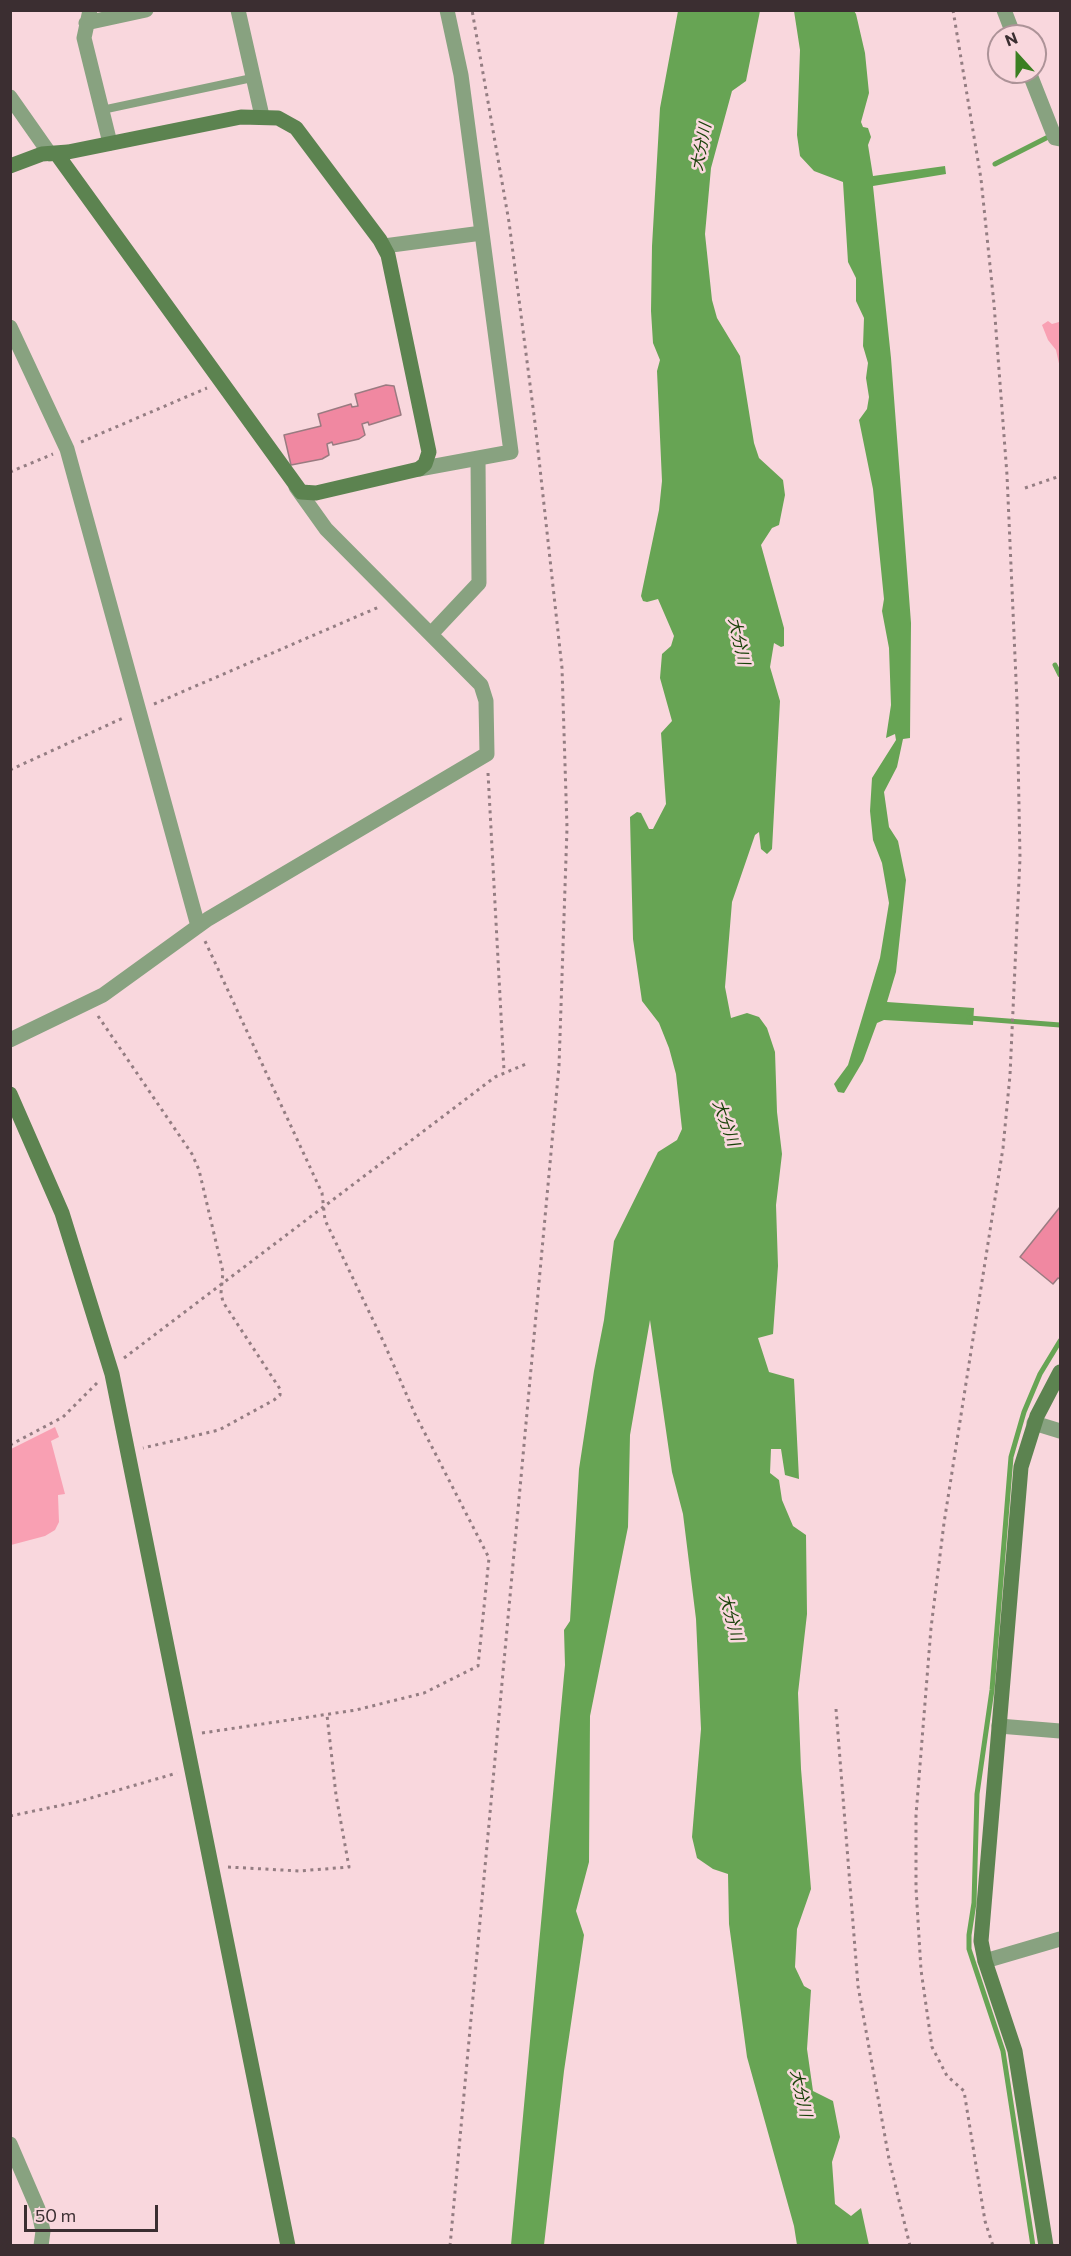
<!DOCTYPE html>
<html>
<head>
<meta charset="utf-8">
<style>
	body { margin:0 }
	#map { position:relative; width:1071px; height:2256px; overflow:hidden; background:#f9d7dd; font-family:Commissioner,sans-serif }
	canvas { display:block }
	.frame { position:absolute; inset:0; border:12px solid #3b2e31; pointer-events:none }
	.north { position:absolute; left:987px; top:24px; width:60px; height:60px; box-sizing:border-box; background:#f9d7dd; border:2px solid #ad9398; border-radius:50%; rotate:339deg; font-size:16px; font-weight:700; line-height:24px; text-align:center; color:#3b2e31 }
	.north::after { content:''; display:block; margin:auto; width:21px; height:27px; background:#3b7f22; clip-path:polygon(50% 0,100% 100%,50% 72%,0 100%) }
	.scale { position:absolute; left:24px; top:2205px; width:134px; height:27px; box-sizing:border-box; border:3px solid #3b2e31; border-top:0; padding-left:8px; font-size:18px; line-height:21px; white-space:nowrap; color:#3b2e31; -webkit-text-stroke:4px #f9d7dd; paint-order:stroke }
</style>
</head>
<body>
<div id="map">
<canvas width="1071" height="2256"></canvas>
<div class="frame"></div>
<div class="north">N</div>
<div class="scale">50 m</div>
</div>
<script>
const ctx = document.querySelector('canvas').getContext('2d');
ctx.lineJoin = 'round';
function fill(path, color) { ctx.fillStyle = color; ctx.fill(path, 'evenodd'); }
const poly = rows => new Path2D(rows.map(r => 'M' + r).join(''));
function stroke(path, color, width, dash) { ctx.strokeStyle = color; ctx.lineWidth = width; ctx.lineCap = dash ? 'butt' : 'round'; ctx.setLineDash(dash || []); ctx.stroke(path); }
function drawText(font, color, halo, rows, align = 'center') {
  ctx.font = font + ' Commissioner,"Noto Sans JP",sans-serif'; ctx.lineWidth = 5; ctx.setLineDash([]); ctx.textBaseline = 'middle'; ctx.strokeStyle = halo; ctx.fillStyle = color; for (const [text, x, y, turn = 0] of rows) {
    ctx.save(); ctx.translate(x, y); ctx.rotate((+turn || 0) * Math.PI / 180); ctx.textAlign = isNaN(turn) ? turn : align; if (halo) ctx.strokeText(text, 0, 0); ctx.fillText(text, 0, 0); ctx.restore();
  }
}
const green = poly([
	[1060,317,1060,368,1056,350,1048,340,1042,325,1048,321,1052,324,1059,322],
	[55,1427,59,1437,51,1441,65,1494,58,1495,59,1522,55,1530,45,1536,11,1545,11,1449]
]);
const water = poly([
	[678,11,760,11,746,81,732,91,711,168,705,234,712,300,717,318,740,356,754,443,759,458,783,480,785,495,779,525,772,528,761,545,784,628,784,646,781,647,774,643,770,667,780,701,772,849,767,854,761,849,759,832,755,835,732,902,725,987,731,1018,747,1013,759,1017,767,1028,775,1052,777,1112,782,1154,776,1205,778,1266,773,1334,758,1338,769,1372,794,1379,799,1479,785,1475,781,1449,771,1449,770,1473,779,1480,782,1500,793,1526,806,1535,807,1614,798,1693,801,1769,811,1889,797,1929,795,1967,804,1986,811,1990,807,2049,813,2091,833,2101,840,2137,832,2162,835,2204,851,2216,861,2208,869,2245,797,2245,794,2226,747,2057,729,1924,728,1874,713,1869,697,1858,692,1837,701,1729,696,1619,683,1514,672,1472,650,1320,630,1435,628,1527,590,1716,589,1862,576,1911,584,1935,564,2071,544,2245,511,2245,565,1665,564,1630,570,1621,579,1469,594,1371,604,1320,614,1241,658,1152,677,1140,682,1129,676,1074,669,1048,659,1023,642,1001,633,939,630,817,637,812,641,813,649,829,653,829,666,804,661,733,672,721,660,678,662,654,671,646,674,636,658,599,647,602,643,601,641,596,659,510,662,481,657,371,660,360,653,343,651,311,652,246,660,108],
	[794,11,854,11,856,14,865,53,869,93,861,122,863,127,868,128,871,137,868,145,873,176,945,166,946,174,873,186,891,358,911,623,910,738,903,739,897,767,884,792,889,827,898,841,906,880,896,972,887,1002,974,1008,973,1025,884,1020,877,1023,863,1061,844,1093,838,1092,834,1084,848,1065,880,958,889,903,882,863,873,840,870,811,872,778,896,740,895,734,886,738,891,705,889,648,882,611,884,599,873,489,859,420,867,409,869,397,866,378,868,363,863,346,864,318,856,301,856,278,848,262,843,182,814,171,800,156,797,135,800,50]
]);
const stream = poly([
	[995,164,1060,131],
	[1055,665,1060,675],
	[969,1018,1060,1025],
	[1033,2246,1003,2051,969,1949,969,1935,974,1903,977,1794,992,1690,1011,1457,1024,1412,1040,1374,1060,1341]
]);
const building = poly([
	[386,385,394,386,401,415,369,425,368,422,362,424,365,435,359,439,333,445,332,442,327,444,329,455,322,459,291,465,284,435,321,426,318,414,351,404,352,407,358,406,355,394,386,385],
	[1060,1207,1060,1279,1058,1278,1053,1284,1020,1257,1060,1207]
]);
const path = poly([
	[953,10,981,179,994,304,1007,475,1017,702,1020,858,1010,1075,1003,1148,944,1523,931,1628,916,1815,916,1888,921,1970,932,2047,947,2076,964,2091,985,2221,993,2246],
	[81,442,207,388],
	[10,472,53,454],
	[1025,488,1060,476],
	[154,704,379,607],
	[10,770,123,718],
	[488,773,504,1071],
	[98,1016,192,1154,199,1170,223,1272,221,1293,223,1302,280,1389,280,1395,274,1400,219,1430,143,1448],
	[124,1358,495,1077,526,1064],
	[10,1445,63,1417,97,1383],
	[836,1709,858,1986,889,2159,910,2246],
	[202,1733,356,1710,424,1693,478,1666,489,1558,415,1414,384,1343,325,1220,322,1193,205,941],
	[10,1816,77,1802,177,1773],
	[228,1867,299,1871,349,1867,336,1795,327,1715],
	[450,2246,559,1066,567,828,562,668,535,423,509,222,472,10]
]);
const lane = poly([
	[102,110,252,78]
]);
const street = poly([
	[90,10,84,38,110,143],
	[238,10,262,116],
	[1004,10,1014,36],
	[86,23,146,10],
	[1029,72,1055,138,1060,139],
	[10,97,50,154],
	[384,246,482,233,461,75,447,10],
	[10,327,67,449,198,926],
	[419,469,511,452,482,233],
	[431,634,479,583,478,458],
	[10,1040,103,995,208,919,487,754,486,701,481,685,326,529,296,487],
	[1034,1423,1060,1431],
	[999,1726,1060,1731],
	[985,1961,1060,1939],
	[10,2144,38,2209,43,2231,41,2246]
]);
const secondary = poly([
	[10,166,42,154,68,152,241,117,278,118,296,128,380,240,388,255,429,452,425,464,419,469,316,493,301,492,56,153],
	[10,1094,62,1213,112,1374,288,2246],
	[1046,2246,1015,2051,985,1961,981,1941,1021,1467,1037,1416,1060,1372]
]);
const waterNames = [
	["大分川",701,147,-79],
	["大分川",739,641,77],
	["大分川",726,1123,70],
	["大分川",731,1617,74],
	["大分川",801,2093,77]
];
fill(green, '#f9a0b3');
fill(water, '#67a454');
stroke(stream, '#67a454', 5);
fill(building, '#f088a1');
stroke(building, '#9a7b81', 1.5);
stroke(path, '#947d82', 3, [3, 4.5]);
stroke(lane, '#88a280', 8);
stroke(street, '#88a280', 15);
stroke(secondary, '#5c8350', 15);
drawText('italic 16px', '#1a420a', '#f9d7dd', waterNames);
</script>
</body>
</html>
